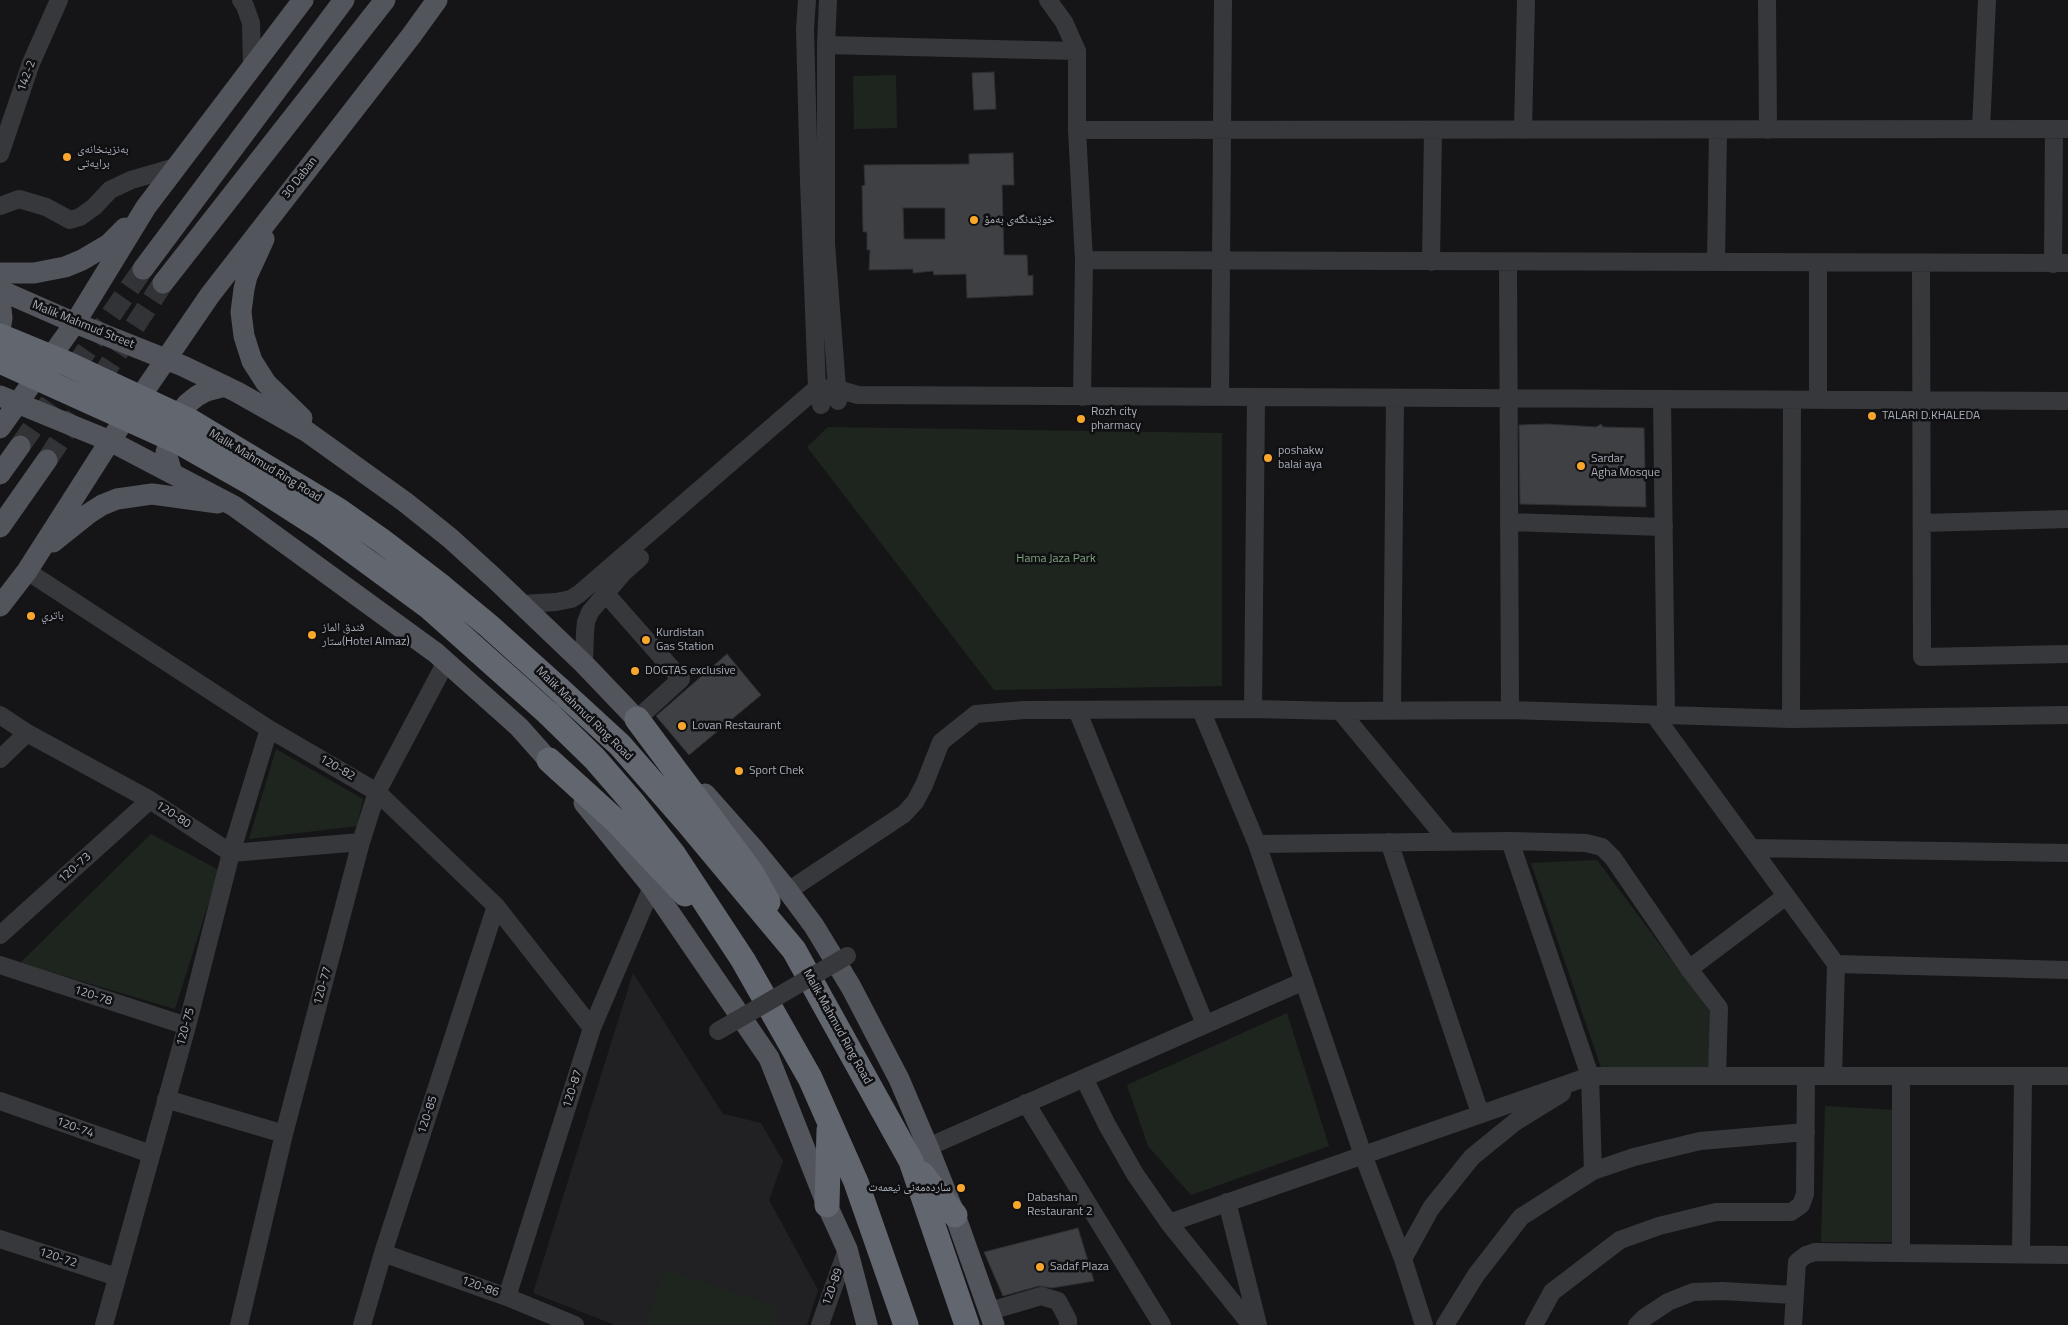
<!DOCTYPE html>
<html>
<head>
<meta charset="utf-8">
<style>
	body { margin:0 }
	canvas { display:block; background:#151517 }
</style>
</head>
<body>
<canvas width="2068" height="1325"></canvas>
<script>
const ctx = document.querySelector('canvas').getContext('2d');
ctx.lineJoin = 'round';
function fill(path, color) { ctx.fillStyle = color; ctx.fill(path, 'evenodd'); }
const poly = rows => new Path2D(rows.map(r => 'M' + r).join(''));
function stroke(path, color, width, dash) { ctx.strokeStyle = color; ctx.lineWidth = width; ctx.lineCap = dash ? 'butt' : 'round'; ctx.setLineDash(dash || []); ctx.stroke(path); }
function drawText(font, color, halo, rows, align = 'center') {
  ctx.font = font + ' "Titillium Web","Noto Naskh Arabic",sans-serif'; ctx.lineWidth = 5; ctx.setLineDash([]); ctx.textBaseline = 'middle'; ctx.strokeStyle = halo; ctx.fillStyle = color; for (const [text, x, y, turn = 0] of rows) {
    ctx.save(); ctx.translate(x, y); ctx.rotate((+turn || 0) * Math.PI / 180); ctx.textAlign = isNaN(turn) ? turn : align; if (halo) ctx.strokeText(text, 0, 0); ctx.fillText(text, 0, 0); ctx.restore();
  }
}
const built = poly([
	[633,973,723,1114,761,1123,783,1161,769,1200,818,1290,807,1325,615,1325,533,1293]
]);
const green = poly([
	[896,75,897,128,854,129,853,76],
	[828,427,1222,433,1222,686,994,690,807,447],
	[276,749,363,799,357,826,249,839],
	[151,834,219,870,175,1009,20,963],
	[1597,860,1711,1013,1710,1079,1605,1079,1531,863],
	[1287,1013,1329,1146,1191,1195,1148,1146,1127,1085],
	[1825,1106,1893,1110,1893,1242,1821,1242],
	[664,1269,778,1307,772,1325,646,1325]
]);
const building = poly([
	[994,72,996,109,974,110,972,73,994,72],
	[1013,153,1014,185,1002,185,1004,255,1027,255,1028,276,1033,275,1033,295,967,298,966,274,934,275,933,271,913,273,913,269,869,270,870,250,867,250,867,232,863,232,862,186,865,185,864,165,969,164,969,154,1013,153],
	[903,208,945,208,945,239,904,239,903,208],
	[1547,424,1596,427,1601,424,1603,427,1644,428,1646,507,1520,504,1519,425,1547,424],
	[727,654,761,695,689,755,656,716,727,654],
	[1078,1228,1094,1281,1052,1288,1039,1286,1003,1296,984,1252,1078,1228]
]);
const majorTunnel = poly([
	[20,446,143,269],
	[47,460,163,283]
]);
const minor = poly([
	[241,0,245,6,251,23,252,65],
	[807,0,805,29,809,181,817,388,821,405],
	[828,0,826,45,826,244,838,401],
	[1048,0,1064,22,1077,51,1077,130,1084,260,1082,397],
	[1767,0,1768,130],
	[826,45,1077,51],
	[1981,129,1987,0],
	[1077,130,2068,129],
	[1523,130,1526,0],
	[0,154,31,63,59,0],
	[0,206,19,199,46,207,70,220,80,217,94,207,110,190,131,180,176,167],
	[1084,260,2068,263],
	[1431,262,1433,130],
	[1508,262,1510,710],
	[1716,262,1718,130],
	[1818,263,1818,400],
	[1921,263,1922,657,2068,654],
	[2053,264,2054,129],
	[1220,397,1223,0],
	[1662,399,1666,716],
	[1509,522,1664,527],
	[1922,523,2068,519],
	[27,571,269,729,377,792,496,906,592,1028],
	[606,594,681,679,637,719],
	[522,604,556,602,571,599,579,594,817,388,837,389,858,395,2068,401],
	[584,664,585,632,586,622,590,612,624,572,640,558],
	[1253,709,1256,397],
	[1077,710,1205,1024],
	[1201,710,1257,844,1363,1155,1403,1259,1424,1325],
	[1392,710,1395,398],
	[1340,711,1448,841],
	[0,715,27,733,150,800,231,853,361,842],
	[1655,716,1836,964,1833,1076],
	[1791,719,1792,400],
	[0,759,27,733],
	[1510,841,1590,1076,1593,1171],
	[1389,842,1480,1113],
	[1257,844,1510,841,1586,843,1602,847,1613,858,1689,969,1719,1008,1717,1076],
	[1751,848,2068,853],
	[788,891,904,814,915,802,924,785,941,742,976,714,1024,710,1253,709,1340,711,1510,710,1791,719,2068,715],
	[0,935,150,800],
	[1836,964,2068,970],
	[0,965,187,1026],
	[1689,969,1786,896],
	[1901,1076,1901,1252],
	[1084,1078,1107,1125,1135,1174,1169,1223,1251,1325],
	[166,1099,284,1134],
	[0,1101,151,1154],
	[1026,1103,1162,1325],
	[928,1147,1304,981],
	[1227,1202,1258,1325],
	[1169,1223,1590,1076,2068,1076],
	[0,1239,117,1277],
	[383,1253,507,1297,575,1325],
	[2021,1254,2023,1076],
	[1403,1259,1431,1208,1472,1157,1515,1122,1562,1093],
	[507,1297,592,1028,652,887],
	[990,1311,1041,1296,1058,1301,1068,1320,1068,1325],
	[104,1325,187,1026,231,853,269,729],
	[239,1325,284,1134,361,842,377,792,446,662],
	[362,1325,383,1253,496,906],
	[820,1325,847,1249],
	[1445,1325,1476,1275,1521,1217,1593,1171,1634,1157,1700,1141,1806,1132],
	[1534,1325,1552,1292,1620,1240,1659,1226,1716,1212,1791,1212,1801,1205,1805,1194,1806,1076],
	[1637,1325,1644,1318,1668,1302,1693,1292,1722,1291,1794,1295],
	[1793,1325,1797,1262,1806,1255,1815,1252,2068,1255]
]);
const major = poly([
	[264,239,247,276,244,289,241,312,244,336,252,361,266,383,302,418],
	[143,269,344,0],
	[0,273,34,273,65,267,82,260,109,244,125,228],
	[163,283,385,0],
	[0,290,75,323,183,366,237,392,306,431,405,502,450,538,494,578,584,664,648,731],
	[0,300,2,318,0,330],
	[0,396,110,441,234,506,436,653,519,727,559,772],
	[0,428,75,323,146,207,303,0],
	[172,473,166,453,175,419,187,404,197,396,206,391,225,386],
	[0,474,20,446],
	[0,527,47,460],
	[53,542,88,514,102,505,117,499,152,494,218,503],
	[0,606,27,571,110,441,210,295,411,36,437,0],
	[705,794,753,848,788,891,814,926,851,987,899,1079,928,1147,955,1215,994,1325],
	[584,803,652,887,769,1058,827,1205,847,1249,867,1325]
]);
const highway = poly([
	[559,689,620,745,688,823,794,950,911,1161,967,1325],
	[549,714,595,759,634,804,674,855,743,960,810,1078,856,1182,906,1325],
	[637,719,751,872,768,902],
	[549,760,616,821,685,894],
	[922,1174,955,1215],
	[827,1205,829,1130]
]);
const minorBridge = poly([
	[718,1031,847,956]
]);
const highwayBridge = poly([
	[0,336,68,364,190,421,338,510,382,541,442,587,489,626,559,689],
	[0,361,179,442,253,484,320,527,429,607,549,714]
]);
const markers = [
	[67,157,5,"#f9a72c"],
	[974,220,5,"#f9a72c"],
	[1872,416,5,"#f9a72c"],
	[1081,419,5,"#f9a72c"],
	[1268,458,5,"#f9a72c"],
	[1581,466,5,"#f9a72c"],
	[31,616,5,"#f9a72c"],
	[312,635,5,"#f9a72c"],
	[646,640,5,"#f9a72c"],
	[635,671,5,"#f9a72c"],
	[682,726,5,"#f9a72c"],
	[739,771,5,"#f9a72c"],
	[961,1188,5,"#f9a72c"],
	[1017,1205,5,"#f9a72c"],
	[1040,1267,5,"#f9a72c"]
];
const streetNames = [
	["142-2",27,76,-70],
	["30 Daban",300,178,-52],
	["Malik Mahmud Street",83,325,22],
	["Malik Mahmud Ring Road",265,466,31],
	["Malik Mahmud Ring Road",584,714,44],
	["120-82",337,768,30],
	["120-80",173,815,33],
	["120-73",75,868,-42],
	["120-77",323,986,-75],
	["120-78",93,996,18],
	["120-75",186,1027,-75],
	["Malik Mahmud Ring Road",837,1027,61],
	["120-87",573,1089,-72],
	["120-85",428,1115,-72],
	["120-74",75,1128,20],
	["120-72",58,1258,18],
	["120-86",480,1287,20],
	["120-89",833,1287,-70]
];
const poiNames = [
	["بەنزینخانەی",77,150],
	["برایەتی",77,164],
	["خوێندنگەی بەمۆ",984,220],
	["Rozh city",1091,412],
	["pharmacy",1091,426],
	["TALARI D.KHALEDA",1882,416],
	["poshakw",1278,451],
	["balai aya",1278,465],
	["Sardar",1591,459],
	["Agha Mosque",1591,473],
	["باتري",41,616],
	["فندق الماز",322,628],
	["ستار(Hotel Almaz)",322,642],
	["Kurdistan",656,633],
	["Gas Station",656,647],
	["DOGTAS exclusive",645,671],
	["Lovan Restaurant",692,726],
	["Sport Chek",749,771],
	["ساردەمەنی نیعمەت",951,1188,"right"],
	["Dabashan",1027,1198],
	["Restaurant 2",1027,1212],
	["Sadaf Plaza",1050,1267]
];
const parkNames = [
	["Hama Jaza Park",1056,559]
];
fill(built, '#212124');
fill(green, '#1d251e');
fill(building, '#3f4044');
stroke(building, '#2f2f33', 1);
stroke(majorTunnel, '#323337', 21, [21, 11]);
stroke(minor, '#36383c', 18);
stroke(major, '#52555c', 21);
stroke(highway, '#62666e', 25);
stroke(minorBridge, '#36383c', 18);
stroke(highwayBridge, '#62666e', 25);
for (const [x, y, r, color] of markers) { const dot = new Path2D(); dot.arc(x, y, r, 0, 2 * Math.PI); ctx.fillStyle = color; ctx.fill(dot); stroke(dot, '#101012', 2); }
drawText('12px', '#a7adb8', '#101012', streetNames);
drawText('12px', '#a7adb8', '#101012', poiNames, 'left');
drawText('12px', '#7da47d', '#101012', parkNames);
</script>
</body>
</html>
